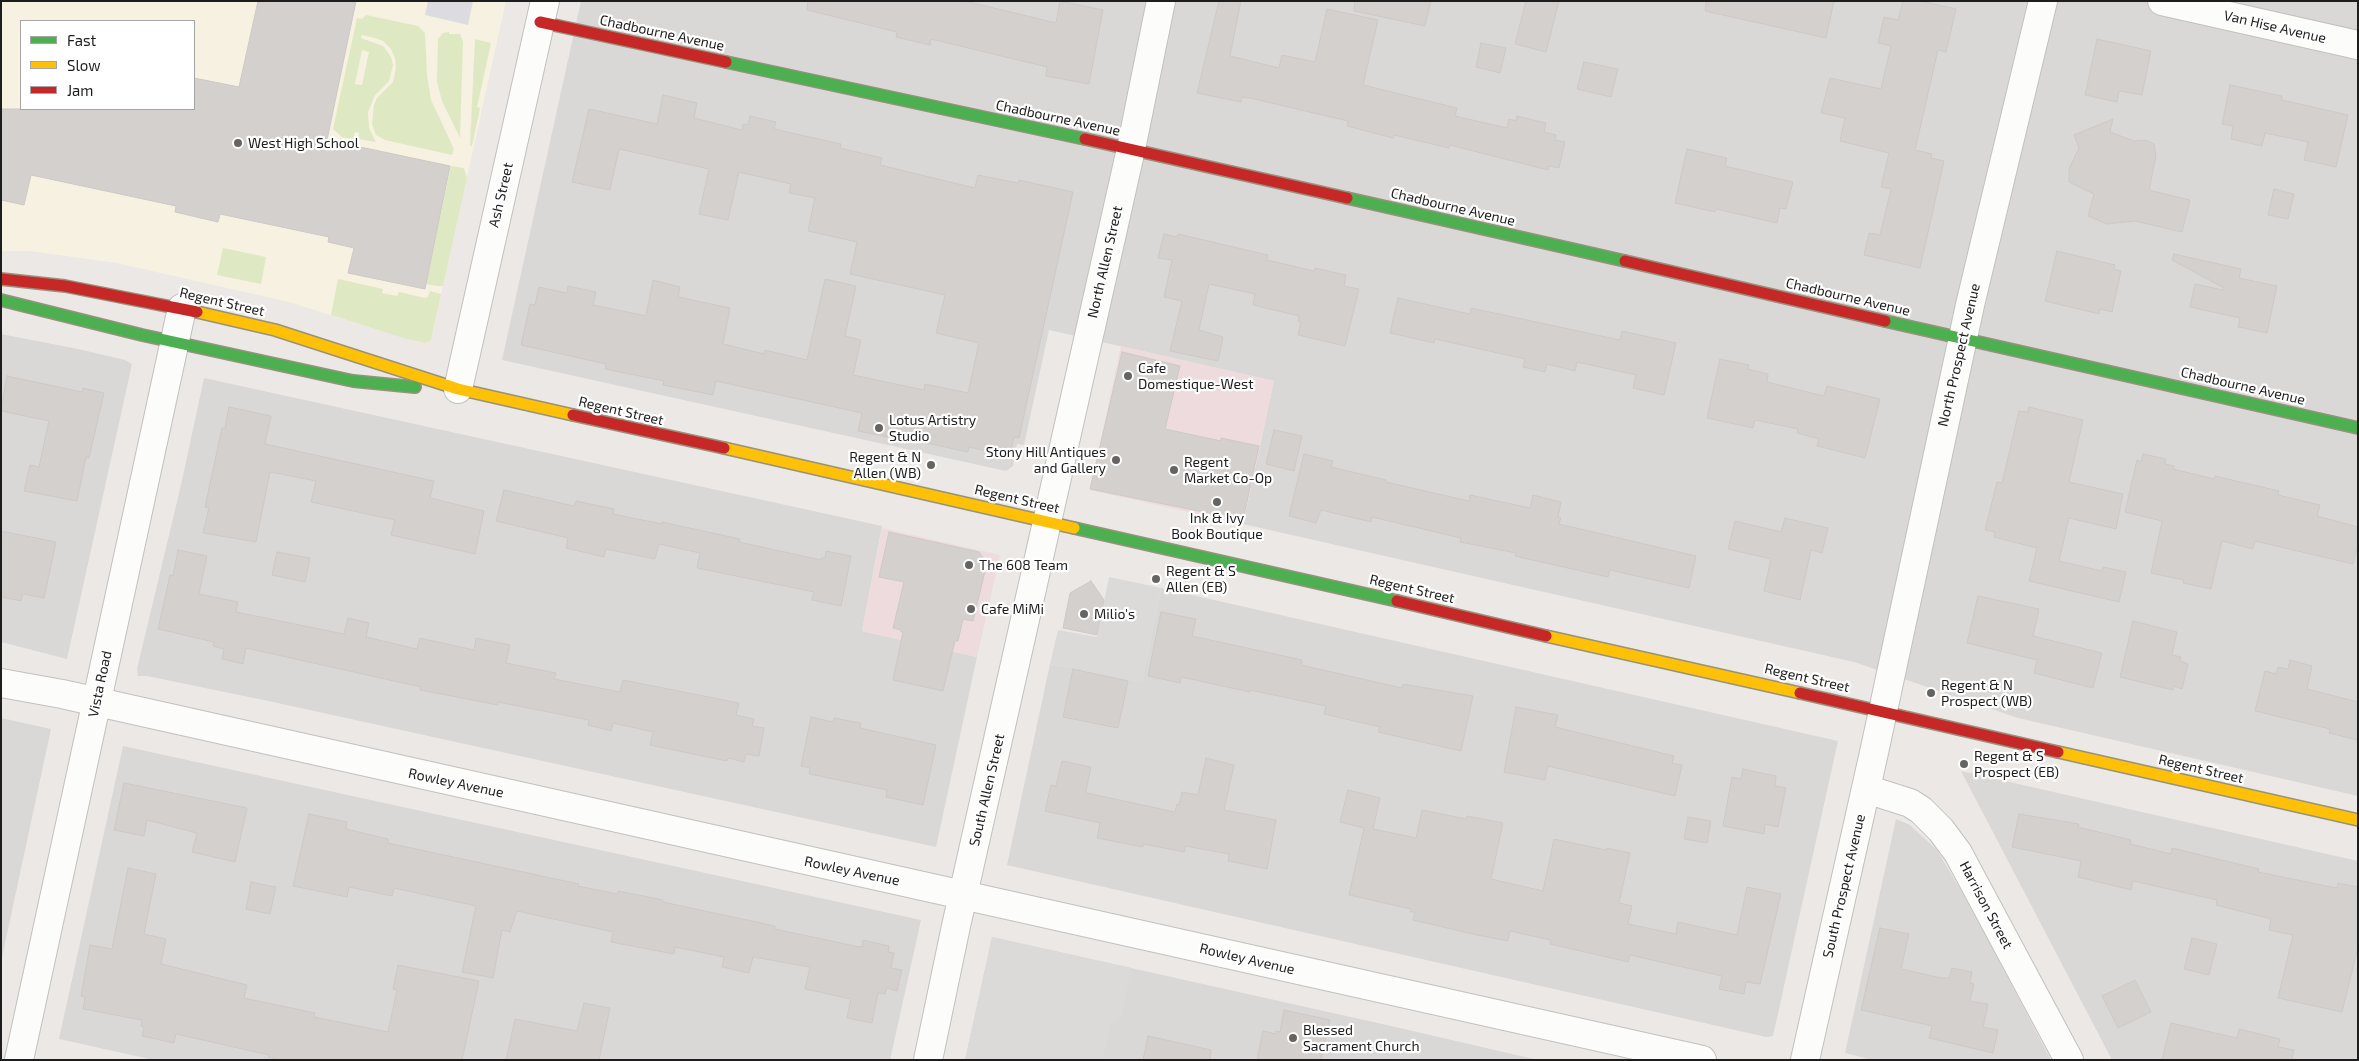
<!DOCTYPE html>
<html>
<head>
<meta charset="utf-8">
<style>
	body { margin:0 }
	#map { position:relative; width:2359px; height:1061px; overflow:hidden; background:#ebe8e5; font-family:"Exo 2",sans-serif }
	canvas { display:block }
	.frame { position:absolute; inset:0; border:2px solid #1d1d1d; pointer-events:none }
	.legend { position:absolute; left:20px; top:20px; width:175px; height:90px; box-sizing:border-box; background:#fff; border:1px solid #a5a5a5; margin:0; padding:6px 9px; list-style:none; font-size:15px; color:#1d1d1d }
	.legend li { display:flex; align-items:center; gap:10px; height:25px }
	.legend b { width:25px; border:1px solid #a5a5a5 }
</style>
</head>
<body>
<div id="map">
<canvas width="2359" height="1061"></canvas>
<div class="frame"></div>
<ul class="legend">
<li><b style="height:6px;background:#4caf50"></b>Fast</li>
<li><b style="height:6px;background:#ffc107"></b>Slow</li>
<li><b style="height:6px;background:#c62828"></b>Jam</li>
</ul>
</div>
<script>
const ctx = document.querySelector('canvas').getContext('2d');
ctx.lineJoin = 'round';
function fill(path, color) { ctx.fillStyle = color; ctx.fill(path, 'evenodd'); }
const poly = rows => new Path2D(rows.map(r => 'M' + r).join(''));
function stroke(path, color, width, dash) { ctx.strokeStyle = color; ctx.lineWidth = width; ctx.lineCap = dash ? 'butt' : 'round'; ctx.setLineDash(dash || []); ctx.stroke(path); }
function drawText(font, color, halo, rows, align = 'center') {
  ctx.font = font + ' "Exo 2",sans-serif'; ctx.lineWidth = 4.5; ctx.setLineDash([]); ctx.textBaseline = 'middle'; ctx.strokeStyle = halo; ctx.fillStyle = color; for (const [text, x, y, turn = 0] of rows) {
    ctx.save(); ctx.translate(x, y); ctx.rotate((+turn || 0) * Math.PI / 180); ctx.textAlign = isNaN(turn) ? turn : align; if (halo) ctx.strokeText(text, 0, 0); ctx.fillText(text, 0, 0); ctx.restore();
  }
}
const residential = poly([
	[581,1,2358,1,2358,796,2018,718,1854,662,1243,524,1274,381,1049,330,1024,445,1017,444,1013,466,1006,471,502,360],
	[1,334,78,349,125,360,132,364,67,659,1,642],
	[204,378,882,526,862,631,977,657,936,847,273,702,147,676,138,676,137,669,181,485],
	[1161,588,1838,741,1773,1036,1766,1037,1007,865,1050,664,1142,682],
	[1,718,51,729,1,962],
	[123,746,921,920,890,1060,154,1060,59,1039],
	[1961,771,2358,861,2358,1060,2112,1060],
	[1896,819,1910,825,1937,850,1974,913,2051,1060,1872,1060,1845,1053]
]);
const commercial = poly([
	[1121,346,1274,381,1243,524,1090,490],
	[882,528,1000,555,977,657,862,631]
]);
const education = poly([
	[1,1,506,1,431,340,425,343,403,338,289,302,116,263,30,251,1,251],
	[21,21,194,21,194,109,21,109]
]);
const religious = poly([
	[992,937,1391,1026,1538,1060,965,1060]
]);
const grass = poly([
	[366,15,418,26,425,33,427,75,431,100,454,149,452,155,385,140,376,135,372,124,374,105,377,98,393,82,396,68,395,58,391,49,383,41,375,38,362,35,361,38,383,46,391,57,393,65,389,81,375,95,368,112,369,128,376,142,358,139,359,133,355,132,353,139,342,137,333,129,357,18,362,19],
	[362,50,369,52,362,85,355,84],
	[449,32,449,34,460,34,463,42,460,138,442,101,437,82,438,39,443,33],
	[475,39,491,43,477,107,480,108,472,146,470,146],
	[451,166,464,168,467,178,443,286,438,286,426,284],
	[223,248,266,257,261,284,217,275],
	[338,279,383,289,382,293,397,296,399,292,425,298,428,297,430,291,441,294,431,340,425,343,403,338,331,315]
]);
const parking = poly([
	[1109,577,1161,588,1142,683,1050,664,1058,630,1097,637],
	[992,937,1132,968,1121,1018,1110,1025,1103,1060,965,1060]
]);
const plaza = poly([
	[428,1,473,1,468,25,425,15]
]);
const building = poly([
	[258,1,356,1,327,140,450,166,425,289,348,273,354,248,328,242,329,237,220,214,218,222,175,212,176,206,31,175,24,205,1,200,1,109,194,109,194,78,239,87,258,1],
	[808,1,965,1,1056,23,1060,1,1103,10,1089,84,1046,76,1047,67,931,39,930,45,896,37,897,32,807,10,808,1],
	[1219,1,1241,1,1230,56,1279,68,1282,55,1315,62,1327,9,1378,20,1363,85,1457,108,1455,116,1507,128,1509,119,1516,121,1517,116,1546,123,1544,132,1556,135,1555,140,1565,142,1559,168,1549,166,1548,170,1450,145,1449,148,1394,135,1393,138,1347,126,1348,121,1254,99,1242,97,1241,102,1197,93,1219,1],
	[1355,1,1431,1,1425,26,1354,11,1355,1],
	[1526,1,1559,1,1546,52,1515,44,1526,1],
	[1706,1,1834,1,1826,38,1705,11,1706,1],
	[1903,1,1921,1,1956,9,1946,52,1938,50,1915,150,1932,154,1931,158,1944,161,1920,268,1864,255,1869,233,1880,235,1891,189,1881,187,1889,153,1840,141,1845,118,1821,113,1830,78,1881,89,1891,46,1878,43,1884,17,1898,20,1903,1],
	[2097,39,2151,51,2142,95,2119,91,2117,102,2085,95,2097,39],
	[1481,43,1506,48,1500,73,1476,67,1481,43],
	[1584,62,1618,69,1611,97,1577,89,1584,62],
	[2230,85,2282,96,2282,100,2348,115,2336,167,2304,160,2308,142,2265,133,2262,146,2231,139,2233,126,2222,124,2230,85],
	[663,95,697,103,694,118,742,130,743,124,748,125,750,116,776,122,774,129,841,144,840,148,882,158,880,165,975,188,978,175,1018,183,1019,180,1073,192,1019,438,1014,437,1010,456,969,447,968,452,899,437,898,439,858,431,862,413,716,381,713,395,663,385,664,381,605,369,606,364,521,345,530,304,535,305,539,287,567,293,568,286,596,292,593,305,646,316,653,280,680,287,678,297,730,308,723,344,764,354,765,350,807,360,825,279,856,286,845,336,861,340,853,375,924,390,925,384,968,393,979,343,936,333,945,295,850,274,857,242,808,231,815,198,789,193,791,184,739,172,728,220,699,214,709,169,619,149,610,190,572,182,589,109,657,124,663,95],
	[2113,119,2110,132,2134,141,2146,140,2154,144,2156,156,2149,190,2190,200,2182,232,2135,221,2107,224,2088,216,2094,194,2069,182,2069,169,2079,148,2074,135,2113,119],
	[1687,149,1727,158,1725,166,1793,182,1786,209,1780,208,1777,223,1716,209,1715,212,1675,203,1687,149],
	[2274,189,2294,194,2288,219,2268,215,2274,189],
	[1164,234,1177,237,1178,234,1268,255,1267,260,1314,271,1315,268,1346,275,1344,286,1359,289,1345,346,1298,335,1301,322,1298,321,1299,316,1253,305,1255,294,1209,284,1199,330,1223,337,1218,361,1170,351,1182,301,1164,297,1172,260,1158,258,1164,234],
	[2057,251,2115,265,2114,269,2121,271,2112,312,2100,309,2099,314,2045,301,2057,251],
	[2174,254,2241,269,2239,278,2277,286,2267,333,2238,327,2240,318,2190,307,2195,284,2223,290,2224,288,2172,260,2174,254],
	[1398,298,1470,314,1471,308,1620,340,1622,331,1676,343,1664,395,1633,388,1636,375,1577,362,1575,371,1547,364,1545,372,1523,367,1525,359,1435,339,1434,343,1390,333,1398,298],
	[1122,352,1180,366,1165,429,1221,441,1221,438,1259,446,1243,520,1090,489,1122,352],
	[1720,359,1749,365,1748,369,1768,374,1767,382,1824,396,1827,386,1880,399,1865,458,1817,446,1819,439,1797,433,1798,429,1755,420,1753,428,1707,418,1720,359],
	[7,376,82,392,83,388,104,393,89,458,86,457,77,501,24,491,30,465,39,467,49,421,1,411,7,376],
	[229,407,271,416,265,444,434,481,430,498,484,511,475,554,391,535,395,520,311,502,316,481,270,472,256,542,203,533,209,508,205,507,222,428,225,428,229,407],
	[2029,407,2083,420,2069,482,2123,494,2116,529,2069,518,2059,561,2102,571,2103,567,2126,572,2119,602,2029,581,2037,548,1994,537,1995,532,1985,530,1997,482,2002,483,2019,411,2028,412,2029,407],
	[1274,430,1302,436,1294,471,1266,464,1274,430],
	[1304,454,1333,461,1331,467,1386,480,1386,482,1469,501,1470,495,1530,508,1533,495,1561,502,1558,517,1561,518,1559,524,1696,556,1689,588,1610,570,1608,577,1550,564,1515,556,1516,553,1460,542,1461,538,1372,517,1371,522,1321,510,1316,523,1289,516,1304,454],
	[2143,454,2166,459,2165,464,2174,466,2173,469,2214,479,2215,476,2279,491,2278,495,2320,505,2317,516,2358,527,2358,545,2353,564,2255,541,2253,549,2222,541,2211,589,2183,583,2184,580,2151,573,2162,521,2125,512,2137,460,2141,462,2143,454],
	[504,490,574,506,576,501,614,509,613,514,662,524,662,522,740,539,739,542,821,560,821,558,825,558,826,551,851,556,841,606,812,600,814,592,697,568,700,553,659,544,655,559,606,549,604,557,566,548,568,538,496,521,504,490],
	[1785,518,1828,528,1822,553,1811,550,1800,600,1764,591,1771,559,1728,549,1735,521,1781,532,1785,518],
	[1,531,56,542,44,598,23,594,21,601,1,597,1,531],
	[889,532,979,552,987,563,973,621,963,619,958,641,955,641,943,691,893,680,903,632,901,632,901,630,893,628,904,582,879,577,889,532],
	[178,550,207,556,199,594,238,602,236,612,344,634,348,618,369,623,366,637,417,649,420,638,474,650,476,638,510,645,506,663,556,673,554,679,620,692,623,680,739,703,736,715,754,719,752,726,764,728,759,756,746,754,744,762,728,758,727,761,650,745,653,732,613,723,611,731,588,725,589,720,498,702,498,705,420,690,421,687,246,648,243,664,222,659,224,649,213,646,214,642,158,629,170,575,173,576,178,550],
	[277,552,310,558,305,582,272,575,277,552],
	[1091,581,1104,600,1097,635,1063,628,1070,593,1091,581],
	[1978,596,2039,609,2033,636,2102,653,2093,688,2034,673,2037,660,1967,643,1978,596],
	[1161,612,1196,619,1192,636,1302,660,1301,665,1402,688,1403,684,1473,696,1461,751,1378,732,1380,727,1324,714,1326,706,1250,690,1250,692,1181,677,1180,683,1148,676,1161,612],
	[2133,621,2177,632,2172,655,2181,657,2180,661,2188,664,2182,689,2174,686,2173,690,2120,677,2133,621],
	[2290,660,2312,666,2307,689,2358,702,2358,740,2329,733,2330,729,2255,711,2265,671,2276,674,2278,667,2288,669,2290,660],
	[1073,669,1128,681,1118,728,1063,717,1073,669],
	[1516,707,1558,715,1555,727,1674,756,1672,763,1682,765,1675,796,1548,766,1545,780,1504,772,1516,707],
	[811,717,833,722,834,718,861,723,860,728,936,745,923,805,886,797,887,790,809,774,810,768,801,766,811,717],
	[1206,758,1234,765,1224,810,1276,820,1267,869,1228,861,1229,854,1185,846,1185,852,1143,844,1143,847,1097,838,1100,823,1045,811,1051,785,1056,786,1062,761,1091,767,1086,791,1087,793,1175,812,1177,804,1179,805,1182,792,1198,795,1206,758],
	[1743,769,1776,776,1775,786,1786,788,1778,827,1765,824,1764,834,1723,826,1732,777,1741,779,1743,769],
	[124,783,247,808,235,862,192,852,197,833,147,820,144,836,114,830,124,783],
	[1348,790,1380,798,1373,829,1416,838,1422,810,1466,819,1467,816,1503,823,1491,879,1543,891,1554,839,1606,850,1606,848,1630,853,1619,903,1632,906,1628,924,1676,934,1678,922,1737,935,1747,887,1781,894,1760,984,1746,982,1744,994,1719,989,1722,976,1630,955,1628,962,1550,944,1551,940,1510,931,1508,941,1477,935,1413,920,1415,912,1410,912,1411,909,1349,895,1364,828,1340,822,1348,790],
	[309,814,347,822,346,829,388,839,388,843,579,884,578,886,617,894,618,891,663,900,663,902,775,926,775,929,855,946,862,947,863,940,889,946,888,952,894,953,891,968,902,970,897,991,887,988,885,994,878,993,872,1023,847,1018,851,999,805,989,810,967,753,957,749,973,722,967,724,957,675,947,674,954,611,942,613,932,517,911,510,932,502,930,493,978,462,972,476,906,394,888,392,896,349,887,347,897,293,886,309,814],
	[2019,814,2079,824,2078,827,2131,840,2130,844,2171,854,2172,848,2259,869,2258,872,2337,888,2338,883,2358,887,2358,947,2342,1012,2278,998,2293,935,2269,930,2271,919,2216,905,2217,900,2133,881,2131,890,2078,877,2081,861,2012,847,2019,814],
	[1688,817,1711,821,1707,843,1684,839,1688,817],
	[128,868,156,874,144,934,166,939,161,964,247,985,244,998,315,1013,314,1017,388,1032,397,990,393,989,398,965,479,981,462,1060,281,1060,268,1057,269,1055,176,1034,174,1043,142,1036,144,1027,141,1026,142,1020,83,1009,85,997,81,996,90,945,112,949,128,868],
	[251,882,276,887,270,914,246,909,251,882],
	[1880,928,1909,934,1901,969,1942,978,1949,978,1952,968,1972,972,1970,983,1974,984,1970,1001,1988,1004,1983,1027,1998,1030,1993,1053,1929,1038,1932,1026,1861,1010,1880,928],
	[2192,938,2217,944,2209,975,2184,969,2192,938],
	[2135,980,2151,1012,2118,1028,2102,996,2135,980],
	[584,1003,610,1008,599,1060,506,1060,515,1019,577,1031,584,1003],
	[1284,1010,1330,1020,1321,1060,1257,1060,1263,1031,1276,1034,1276,1031,1280,1032,1284,1010],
	[2171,1023,2237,1038,2239,1029,2280,1039,2278,1047,2294,1050,2292,1060,2162,1060,2171,1023],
	[1148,1036,1211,1050,1210,1060,1143,1060,1148,1036]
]);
const street = poly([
	[2162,1,2358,45],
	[458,389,545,1],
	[1,683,62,694,1702,1060],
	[1866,789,1910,803,1921,810,1941,830,1958,853,2069,1060],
	[19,1060,182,308],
	[928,1060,956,926,1131,149,1161,1],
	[1805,1060,1875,748,1970,305,2043,1]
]);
const fast = poly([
	[726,62,1085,139],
	[1347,198,1625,261],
	[1,300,142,335,353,381,415,387],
	[1885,321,2358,428],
	[1074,528,1397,601]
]);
const slow = poly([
	[197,312,275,330,458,389,573,415],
	[724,448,1074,528],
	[1546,636,1800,693],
	[2058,752,2358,820]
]);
const jam = poly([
	[540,22,726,62],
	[1085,139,1347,198],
	[1625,261,1885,321],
	[1,279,65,286,197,312],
	[573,415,724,448],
	[1397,601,1546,636],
	[1800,693,2058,752]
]);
const markers = [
	[238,143,5,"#656463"],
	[1128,376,5,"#656463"],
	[879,428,5,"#656463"],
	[1116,460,5,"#656463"],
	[931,465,5,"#656463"],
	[1174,470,5,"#656463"],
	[1217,502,5,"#656463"],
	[969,565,5,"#656463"],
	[1156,579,5,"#656463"],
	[971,609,5,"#656463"],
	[1084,614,5,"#656463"],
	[1931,693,5,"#656463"],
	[1964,764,5,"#656463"],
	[1293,1038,5,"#656463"]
];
const streetNames = [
	["Van Hise Avenue",2275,27,13],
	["Chadbourne Avenue",662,33,12],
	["Chadbourne Avenue",1058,118,12],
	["Ash Street",501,195,-77],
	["Chadbourne Avenue",1453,207,13],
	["North Allen Street",1105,262,-77],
	["Chadbourne Avenue",1848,297,13],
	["Regent Street",222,302,13],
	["North Prospect Avenue",1959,355,-77],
	["Chadbourne Avenue",2243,386,13],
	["Regent Street",621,411,13],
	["Regent Street",1017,499,13],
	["Regent Street",1412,589,13],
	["Regent Street",1807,678,13],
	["Vista Road",100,684,-78],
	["Regent Street",2201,769,13],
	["Rowley Avenue",456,783,12],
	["South Allen Street",987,790,-77],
	["Rowley Avenue",852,871,12],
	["South Prospect Avenue",1844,886,-77],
	["Harrison Street",1986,905,62],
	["Rowley Avenue",1247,959,13]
];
const poiNames = [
	["West High School",248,143],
	["Cafe",1138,368],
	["Domestique-West",1138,384],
	["Lotus Artistry",889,420],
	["Studio",889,436],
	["Stony Hill Antiques",1106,452,"right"],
	["and Gallery",1106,468,"right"],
	["Regent & N",921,457,"right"],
	["Allen (WB)",921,473,"right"],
	["Regent",1184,462],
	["Market Co-Op",1184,478],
	["Ink & Ivy",1217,518,"center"],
	["Book Boutique",1217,534,"center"],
	["The 608 Team",979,565],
	["Regent & S",1166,571],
	["Allen (EB)",1166,587],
	["Cafe MiMi",981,609],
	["Milio's",1094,614],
	["Regent & N",1941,685],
	["Prospect (WB)",1941,701],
	["Regent & S",1974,756],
	["Prospect (EB)",1974,772],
	["Blessed",1303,1030],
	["Sacrament Church",1303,1046]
];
fill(residential, '#dad8d7');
fill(commercial, '#eedbdd');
fill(education, '#f6f1e0');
fill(religious, '#d9d8d7');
fill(grass, '#dee9c3');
fill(parking, '#dbdad9');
fill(plaza, '#dcdce0');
fill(building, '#d4d0ce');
stroke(building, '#cec9c7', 1);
stroke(street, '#c2c1c0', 30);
stroke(fast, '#96927d', 14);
stroke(slow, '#96927d', 14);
stroke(jam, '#96927d', 14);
stroke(street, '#fcfcfb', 28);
stroke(fast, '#4caf50', 11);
stroke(slow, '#ffc107', 11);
stroke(jam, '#c62828', 11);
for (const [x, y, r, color] of markers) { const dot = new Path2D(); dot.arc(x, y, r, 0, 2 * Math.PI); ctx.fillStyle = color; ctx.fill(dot); stroke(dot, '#fff', 2); }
drawText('14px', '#1d1d1d', '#fff', streetNames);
drawText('14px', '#1d1d1d', '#fff', poiNames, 'left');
</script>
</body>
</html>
